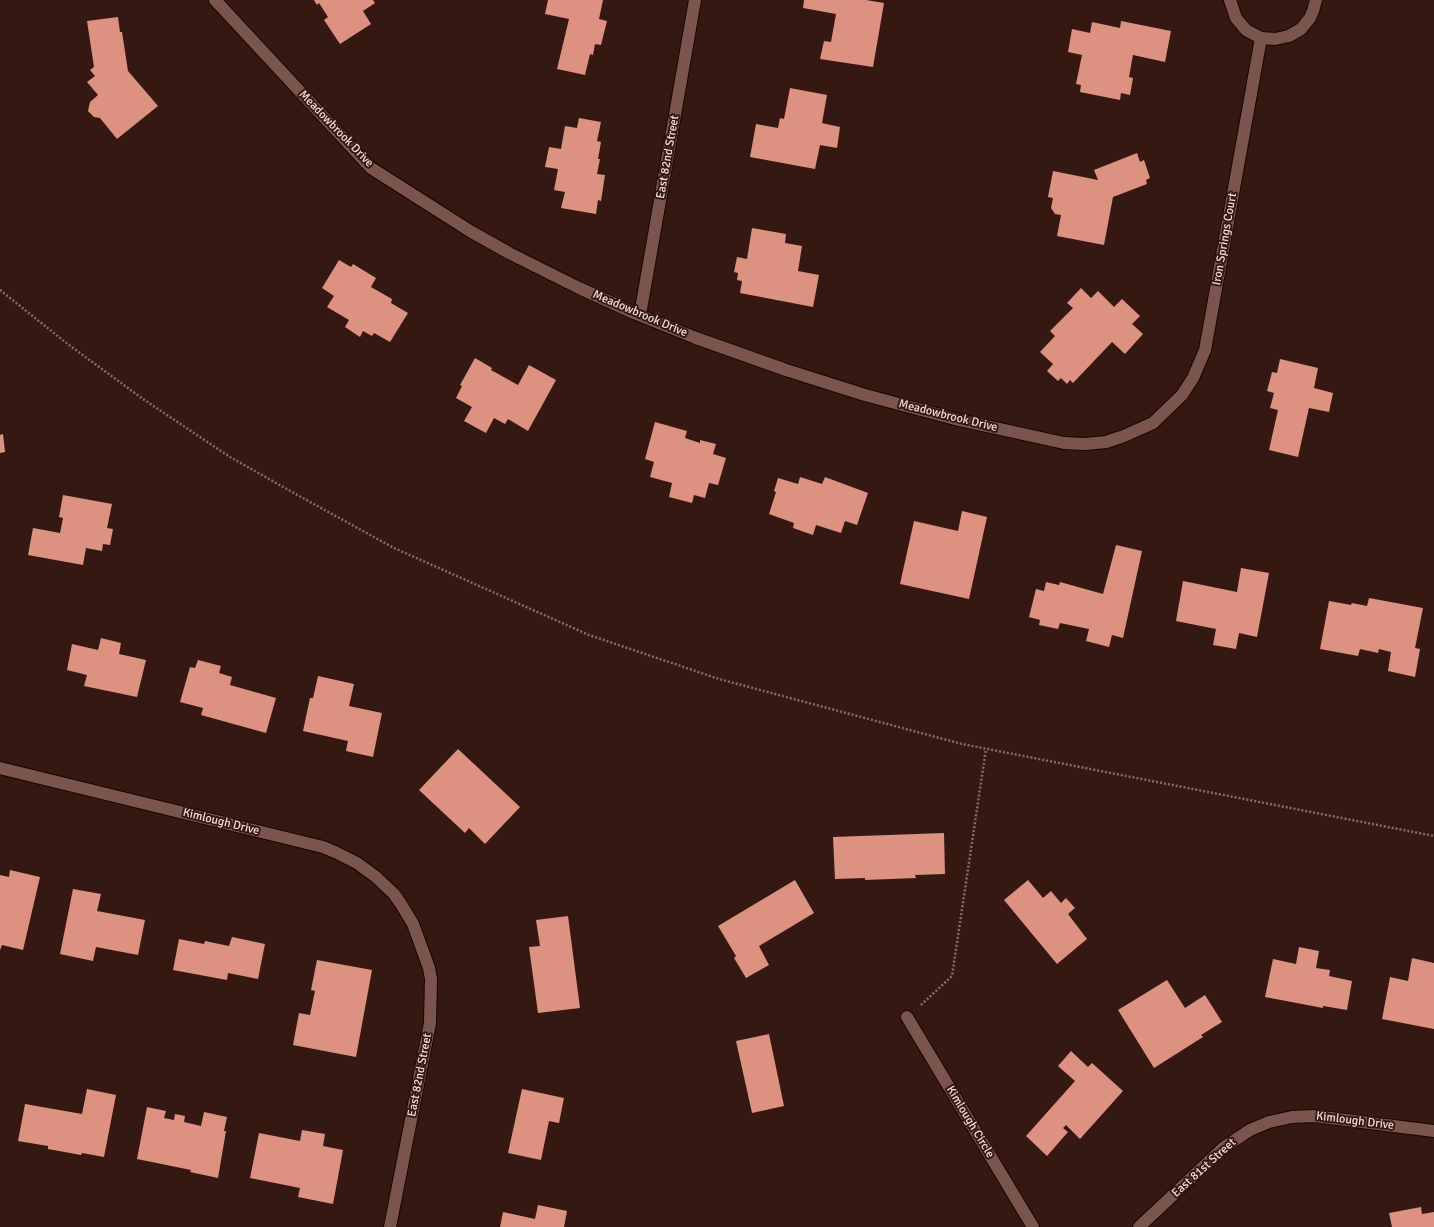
<!DOCTYPE html>
<html>
<head>
<meta charset="utf-8">
<style>
	body { margin:0 }
	canvas { display:block; background:#361812 }
</style>
</head>
<body>
<canvas width="1434" height="1227"></canvas>
<script>
const ctx = document.querySelector('canvas').getContext('2d');
ctx.lineJoin = 'round';
function fill(path, color) { ctx.fillStyle = color; ctx.fill(path, 'evenodd'); }
const poly = rows => new Path2D(rows.map(r => 'M' + r).join(''));
function stroke(path, color, width, dash) { ctx.strokeStyle = color; ctx.lineWidth = width; ctx.lineCap = dash ? 'butt' : 'round'; ctx.setLineDash(dash || []); ctx.stroke(path); }
function drawText(font, color, halo, rows, align = 'center') {
  ctx.font = font + ' Signika,sans-serif'; ctx.lineWidth = 4; ctx.setLineDash([]); ctx.textBaseline = 'middle'; ctx.strokeStyle = halo; ctx.fillStyle = color; for (const [text, x, y, turn = 0] of rows) {
    ctx.save(); ctx.translate(x, y); ctx.rotate((+turn || 0) * Math.PI / 180); ctx.textAlign = isNaN(turn) ? turn : align; if (halo) ctx.strokeText(text, 0, 0); ctx.fillText(text, 0, 0); ctx.restore();
  }
}
const building = poly([
	[314,0,373,0,375,3,363,11,371,24,340,44,324,20,328,17,319,3,317,5],
	[548,0,603,0,599,19,607,21,601,45,595,44,593,55,590,54,585,75,557,69,569,19,545,14],
	[804,0,866,0,884,3,873,67,820,59,824,41,831,42,836,14,803,8],
	[118,17,120,32,122,32,128,71,158,106,117,139,100,118,94,117,88,111,90,102,98,95,87,82,95,76,90,70,94,67,87,21],
	[1121,21,1171,31,1165,62,1133,55,1129,77,1133,78,1130,95,1121,93,1120,100,1080,92,1081,85,1076,84,1082,55,1068,52,1072,29,1090,33,1092,22,1120,28],
	[790,88,827,95,822,123,840,127,837,148,820,145,815,169,750,157,756,124,778,128,780,118,784,119],
	[579,118,601,122,597,141,601,142,598,159,600,159,597,174,605,175,601,201,598,200,596,214,561,208,565,192,554,190,558,169,545,167,549,147,561,149,565,126,577,128],
	[1137,153,1140,162,1144,160,1150,178,1146,180,1147,184,1113,197,1104,245,1057,236,1061,215,1055,214,1051,208,1053,198,1048,197,1053,171,1098,180,1094,170],
	[752,228,786,234,785,243,802,246,798,271,819,275,813,307,740,293,742,281,737,280,738,273,734,272,737,257,747,259],
	[339,260,351,267,353,264,376,278,371,287,392,299,391,303,408,313,390,342,374,333,372,336,363,331,360,337,345,327,349,320,327,307,334,296,322,288],
	[1081,288,1091,298,1098,291,1114,307,1122,299,1140,316,1132,324,1143,334,1125,354,1112,342,1073,383,1070,380,1067,384,1061,378,1058,381,1047,371,1053,364,1040,352,1055,336,1050,331,1073,308,1067,303],
	[475,358,492,368,491,370,518,385,529,365,556,380,528,431,508,419,505,424,494,418,486,433,464,421,472,407,456,398,462,386,460,385],
	[1280,359,1318,368,1314,388,1333,393,1329,412,1309,408,1298,457,1269,450,1278,410,1270,408,1274,393,1267,391,1272,372,1277,373],
	[655,422,687,431,685,438,700,443,700,440,716,444,713,454,726,458,718,485,709,483,705,498,694,495,692,503,669,497,672,483,650,477,654,462,645,459],
	[3,434,5,452,0,453,0,435],
	[800,477,822,484,825,477,868,493,857,525,845,521,841,533,816,525,813,535,793,528,794,523,769,514,776,492,774,491,778,478,798,484],
	[63,495,112,504,107,528,113,529,110,545,103,544,102,551,86,548,83,565,28,555,33,528,60,533,63,518,59,517],
	[962,511,987,517,969,599,900,584,914,521,958,531],
	[1116,545,1142,551,1123,638,1112,635,1109,647,1086,641,1089,629,1060,623,1058,629,1039,625,1040,620,1029,617,1036,589,1044,591,1046,582,1059,585,1060,582,1103,594],
	[1241,568,1269,573,1257,637,1239,633,1236,649,1213,645,1216,629,1176,621,1183,581,1237,592],
	[1369,598,1423,608,1415,648,1420,649,1415,677,1388,671,1391,652,1379,649,1378,653,1360,649,1358,656,1320,649,1329,601,1351,605,1352,603,1367,606],
	[101,638,121,643,119,654,146,660,137,697,84,686,87,675,67,670,72,644,98,650],
	[198,660,221,666,219,673,232,677,230,685,276,698,266,733,201,715,203,708,180,702,190,667,195,668],
	[318,676,354,684,349,706,382,713,373,757,346,751,348,741,303,731,310,698,313,698],
	[458,749,520,807,485,844,469,828,465,833,419,790],
	[944,833,945,874,915,875,916,878,865,880,865,878,835,879,833,837],
	[10,870,40,877,23,950,2,945,0,950,0,875,9,877],
	[795,880,814,913,759,946,769,965,746,978,734,958,736,956,718,926],
	[1028,880,1043,898,1051,891,1061,903,1066,898,1075,908,1068,914,1087,939,1057,964,1004,900],
	[73,889,101,894,97,911,145,920,138,955,96,947,93,961,60,954],
	[568,916,580,1008,538,1013,529,947,540,946,536,920],
	[232,937,265,944,258,979,228,973,227,980,173,970,179,939,204,944,205,941,229,946],
	[1299,947,1319,951,1316,968,1330,970,1329,976,1352,981,1347,1010,1323,1006,1323,1008,1265,997,1273,959,1296,964],
	[1412,958,1434,963,1434,1029,1382,1019,1390,977,1408,981],
	[317,960,372,970,356,1057,293,1045,299,1013,310,1015,315,991,311,990],
	[1167,980,1185,1008,1205,995,1222,1022,1201,1035,1203,1037,1154,1068,1118,1010],
	[769,1034,784,1106,752,1113,736,1041],
	[1071,1051,1088,1067,1092,1063,1123,1091,1080,1139,1066,1125,1063,1128,1068,1132,1047,1156,1026,1136,1075,1081,1058,1066],
	[87,1089,116,1095,104,1157,82,1153,81,1155,48,1149,48,1146,18,1141,25,1104,82,1114],
	[522,1089,564,1098,559,1123,549,1121,541,1160,508,1153],
	[147,1107,166,1111,164,1118,174,1120,175,1114,185,1116,184,1122,201,1126,204,1112,227,1117,224,1131,226,1131,218,1178,190,1172,191,1170,137,1159],
	[302,1130,325,1134,323,1146,343,1150,333,1204,298,1197,300,1188,250,1178,259,1133,300,1141],
	[538,1205,567,1211,564,1227,500,1227,503,1212,535,1219],
	[1421,1207,1422,1214,1434,1212,1434,1227,1392,1227,1389,1213]
]);
const path = poly([
	[0,290,69,345,143,399,230,457,301,497,394,548,589,635,719,679,962,744,1434,836],
	[921,1005,952,976,986,749]
]);
const minor = poly([
	[215,0,371,168,470,231,509,253,579,288,634,313,696,338,786,370,865,395,959,420,1064,443,1085,444,1106,442,1124,436,1153,423,1182,395,1193,378,1205,350,1261,38],
	[1230,0,1236,18,1246,30,1261,38,1275,39,1289,36,1301,29,1310,18,1313,11,1316,0],
	[640,315,695,0],
	[0,768,323,847,335,852,357,863,376,877,394,894,401,904,413,924,429,968,431,979,430,1023,390,1227],
	[907,1017,1033,1227],
	[1139,1227,1223,1148,1250,1130,1269,1122,1292,1117,1314,1116,1434,1131]
]);
const streetNames = [
	["Meadowbrook Drive",336,129,46],
	["East 82nd Street",668,157,-80],
	["Iron Springs Court",1225,239,-80],
	["Meadowbrook Drive",640,314,23],
	["Meadowbrook Drive",948,416,14],
	["Kimlough Drive",221,822,14],
	["East 82nd Street",420,1075,-79],
	["Kimlough Drive",1355,1121,7],
	["Kimlough Circle",970,1122,59],
	["East 81st Street",1204,1168,-42]
];
fill(building, '#dd9181');
stroke(minor, '#1c0301', 14);
stroke(path, '#866c66', 2.5, [2, 2]);
stroke(minor, '#79554d', 12);
drawText('12px', '#f2ddd8', '#361812', streetNames);
</script>
</body>
</html>
